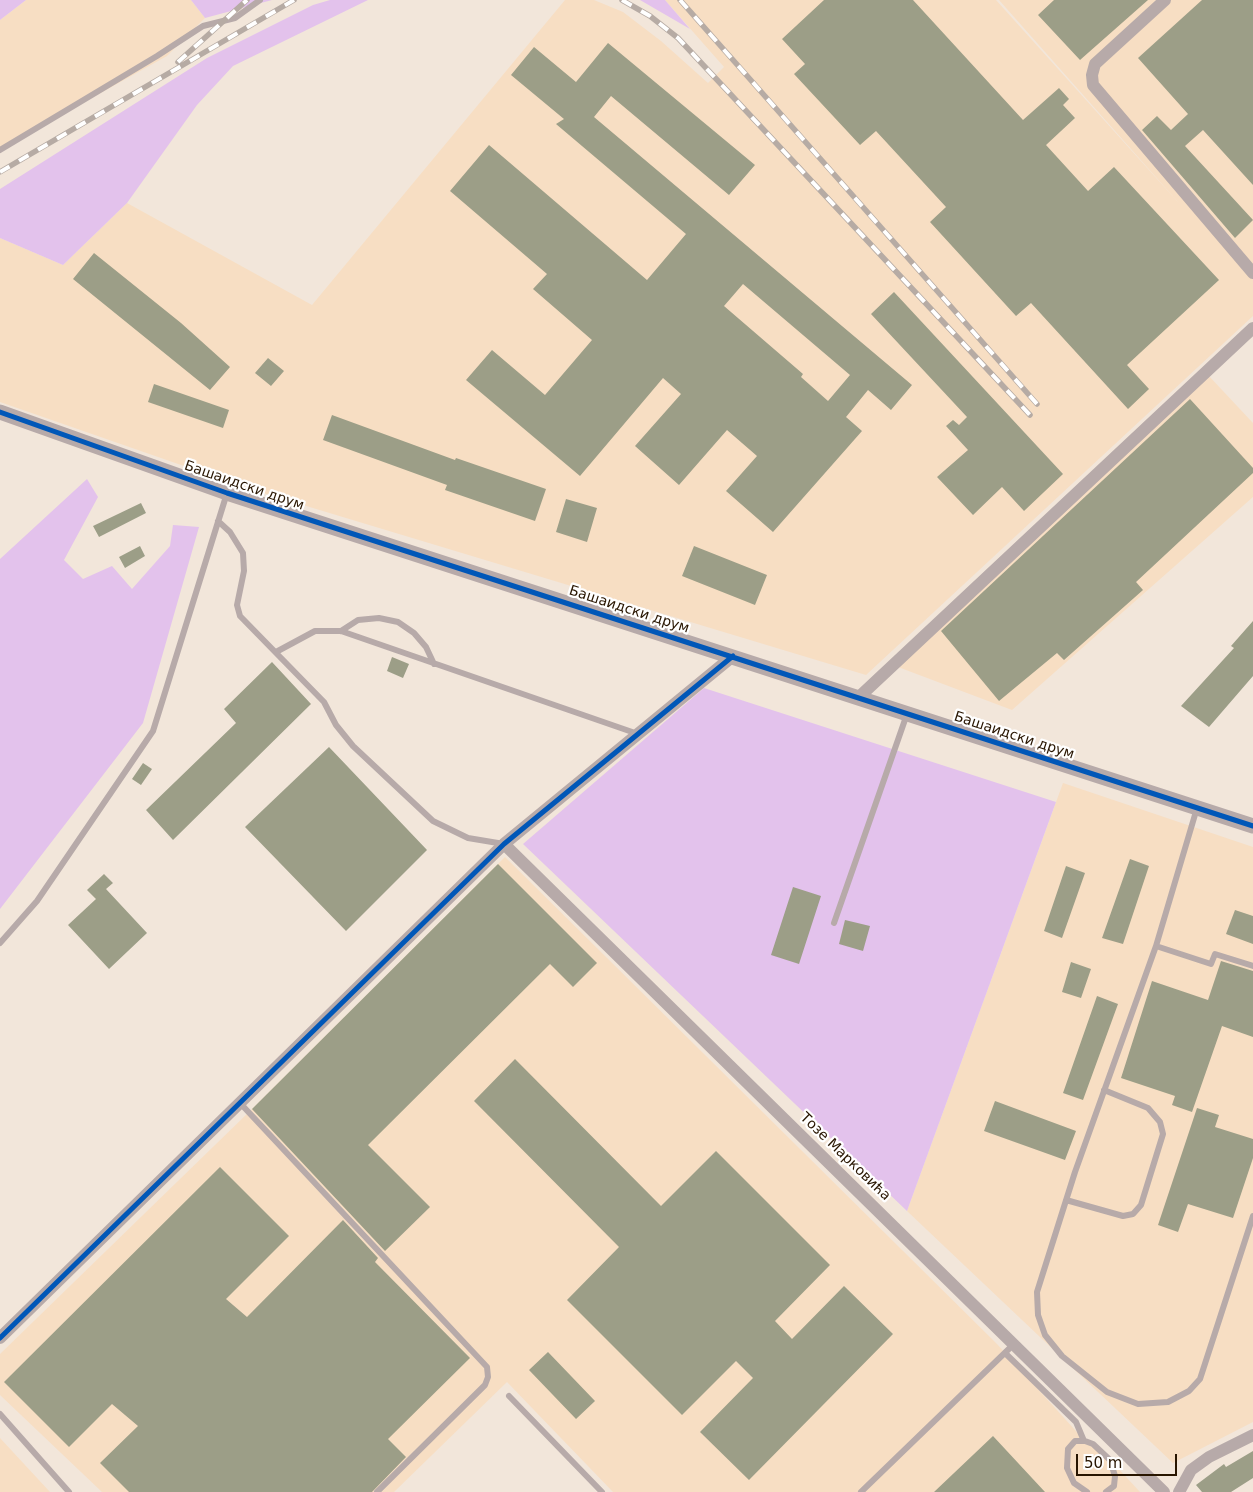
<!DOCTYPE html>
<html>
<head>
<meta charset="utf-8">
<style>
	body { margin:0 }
	#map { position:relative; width:1253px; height:1492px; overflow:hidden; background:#f2e6da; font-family:"DejaVu Sans",sans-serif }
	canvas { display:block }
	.scale { position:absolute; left:1076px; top:1454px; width:101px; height:22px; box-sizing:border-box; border:2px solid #281500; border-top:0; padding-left:6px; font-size:15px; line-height:18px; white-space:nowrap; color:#281500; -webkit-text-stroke:4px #fff; paint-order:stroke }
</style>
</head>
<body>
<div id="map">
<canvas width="1253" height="1492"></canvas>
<div class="scale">50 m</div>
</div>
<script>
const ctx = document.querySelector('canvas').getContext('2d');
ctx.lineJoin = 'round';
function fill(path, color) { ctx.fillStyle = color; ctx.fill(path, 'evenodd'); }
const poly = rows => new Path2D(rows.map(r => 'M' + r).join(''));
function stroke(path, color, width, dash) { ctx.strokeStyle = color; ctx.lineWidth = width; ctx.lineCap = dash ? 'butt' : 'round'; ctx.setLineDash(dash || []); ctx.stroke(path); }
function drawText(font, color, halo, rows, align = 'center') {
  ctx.font = font + ' "DejaVu Sans",sans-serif'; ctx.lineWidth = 4.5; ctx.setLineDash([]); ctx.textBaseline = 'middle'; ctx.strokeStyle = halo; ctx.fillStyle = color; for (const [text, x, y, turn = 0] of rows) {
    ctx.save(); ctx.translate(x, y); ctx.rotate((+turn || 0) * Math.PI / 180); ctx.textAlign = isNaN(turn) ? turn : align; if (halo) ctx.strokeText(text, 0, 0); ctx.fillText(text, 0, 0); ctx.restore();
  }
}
const built = poly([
	[26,0,191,0,205,18,167,56,0,149,0,20],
	[565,0,594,0,623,12,661,41,708,83,724,67,665,0,996,0,1185,210,999,0,1253,0,1253,316,866,675,250,489,0,402,0,238,63,265,127,203,312,305],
	[1208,375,1253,423,1253,497,1012,710,898,667],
	[1063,783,1253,847,1253,1422,1173,1463,907,1211],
	[505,857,997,1344,1085,1441,1104,1453,1140,1492,613,1492,507,1382,394,1492,102,1492,0,1395,0,1354,250,1111],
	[0,1438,50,1492,0,1492]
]);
const green = poly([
	[0,0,26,0,0,20],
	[191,0,272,0,205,18],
	[330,0,368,0,233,66,197,105,127,203,63,265,0,238,0,189,207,58,313,5],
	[640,0,665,0,690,29],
	[87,479,98,497,64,560,83,579,112,566,132,589,170,546,173,525,199,527,143,723,0,909,0,559],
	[704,688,1056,802,907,1211,523,844]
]);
const building = poly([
	[824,0,913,0,1023,120,1059,88,1069,99,1063,105,1075,118,1046,145,1088,191,1114,167,1219,280,1127,365,1149,389,1128,409,1031,303,1016,316,930,222,946,207,876,131,860,145,794,74,805,64,782,39],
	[1054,0,1148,0,1080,60,1038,15],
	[1202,0,1253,0,1253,185,1203,130,1185,146,1253,220,1235,238,1142,130,1157,116,1171,130,1188,114,1138,58],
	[608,43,755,165,729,195,611,96,594,117,912,385,891,410,868,390,846,417,862,431,773,532,726,491,757,456,727,430,679,485,635,446,681,394,663,378,580,476,466,380,492,350,545,395,592,340,533,289,547,274,450,191,489,145,647,280,686,234,556,124,564,119,511,75,534,47,576,82],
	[743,284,850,375,828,401,801,377,803,374,724,306],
	[94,253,181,323,230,367,210,390,73,279],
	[894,292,1063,474,1024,511,1002,487,973,515,937,477,968,450,946,426,953,420,959,425,967,417,871,314],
	[268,358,284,371,271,386,255,373],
	[154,384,229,410,223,428,148,402],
	[1190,399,1253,468,1253,473,1136,582,1143,590,1064,660,1057,653,999,701,941,631],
	[332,415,455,460,456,458,546,489,535,521,445,490,447,485,323,440],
	[566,499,597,508,587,542,556,532],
	[141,503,146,513,99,537,93,526],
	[140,546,145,556,125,568,119,557],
	[694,546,767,575,755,605,682,576],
	[1253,621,1253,676,1209,727,1181,706,1234,648,1231,646],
	[392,657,409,664,403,678,387,671],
	[272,662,311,704,173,840,146,810,236,723,224,709],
	[329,747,427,850,346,931,245,827],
	[143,763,152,769,141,785,132,779],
	[1130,859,1149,866,1123,944,1102,938],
	[498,864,597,963,573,987,550,964,368,1145,430,1207,385,1251,252,1109],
	[1066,866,1085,873,1062,938,1044,931],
	[104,874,113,883,106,889,147,933,109,969,68,925,96,899,87,890],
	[793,887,821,896,799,964,771,955],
	[1235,910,1253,916,1253,944,1226,934],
	[845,920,870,926,863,951,839,944],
	[1221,961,1253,971,1253,1037,1222,1026,1192,1112,1172,1105,1175,1096,1121,1078,1152,981,1208,1000],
	[1071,962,1091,969,1081,998,1062,992],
	[1097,996,1118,1004,1083,1100,1063,1093],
	[515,1059,661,1206,716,1151,830,1265,775,1321,792,1339,844,1286,893,1334,749,1480,700,1432,753,1378,736,1361,682,1415,567,1300,619,1247,474,1101],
	[995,1101,1076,1131,1065,1160,984,1131],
	[1197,1108,1219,1115,1215,1127,1253,1139,1253,1158,1233,1218,1188,1204,1178,1232,1158,1225],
	[220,1167,289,1236,226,1299,247,1317,343,1220,378,1258,375,1262,470,1358,388,1439,406,1457,372,1492,129,1492,100,1463,138,1426,112,1404,69,1447,4,1382],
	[548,1352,595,1401,576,1419,529,1370],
	[993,1436,1045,1492,934,1492],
	[1253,1451,1253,1478,1231,1492,1202,1492,1196,1485,1224,1464,1226,1467]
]);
const service = poly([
	[0,150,157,56,203,26,235,18,260,0],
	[218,521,230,532,243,553,244,571,237,605,240,616,324,702,336,725,353,746,433,821,468,838,504,844],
	[341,631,358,620,379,618,398,622,414,633,426,647,434,664],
	[276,652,315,631,341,631,638,734],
	[1197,808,1156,946,1075,1172,1037,1292,1038,1315,1045,1335,1062,1356,1107,1392,1138,1404,1168,1402,1189,1391,1200,1379,1253,1216],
	[834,923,907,714],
	[0,943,37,901,153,731,227,493],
	[1156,946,1211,964,1215,954,1253,966],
	[240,1103,487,1367,488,1377,485,1385,377,1492],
	[1066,1200,1123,1216,1133,1214,1141,1205,1163,1134,1160,1122,1148,1108,1104,1090],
	[1005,1353,1076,1422,1084,1441],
	[509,1396,602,1492],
	[0,1414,69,1492],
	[861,1492,1014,1344],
	[1087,1492,1074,1483,1067,1468,1068,1449,1075,1441,1085,1441,1093,1444,1110,1460,1115,1476,1114,1486,1106,1492]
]);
const minor = poly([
	[1165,0,1095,64,1092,75,1093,85,1253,273],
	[858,698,1253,328],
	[504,844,1164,1492],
	[0,1338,504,844,733,656],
	[1179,1492,1191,1470,1209,1457,1253,1435]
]);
const tertiary = poly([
	[0,412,227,493,1253,826]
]);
const rail = poly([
	[622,0,650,16,678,38,1030,415],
	[680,0,1037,404],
	[178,62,247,0],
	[0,172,294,0]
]);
const cycleway = poly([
	[0,412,227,493,1253,826],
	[0,1338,504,844,733,656]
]);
const streetNames = [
	["Башаидски друм",244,486,19],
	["Башаидски друм",629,610,18],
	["Башаидски друм",1014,736,18],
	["Тозе Марковића",845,1157,44]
];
fill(built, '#f7dec3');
fill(green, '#e3c2ec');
fill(building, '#9c9e87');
stroke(service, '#b7aaa9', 6);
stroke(minor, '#b7aaa9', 12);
stroke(tertiary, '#b7aaa9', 15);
stroke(rail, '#b6aba4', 5.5);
stroke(rail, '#fff', 4, [11]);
stroke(cycleway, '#0057b8', 5);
drawText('14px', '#281500', '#fff', streetNames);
</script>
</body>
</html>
